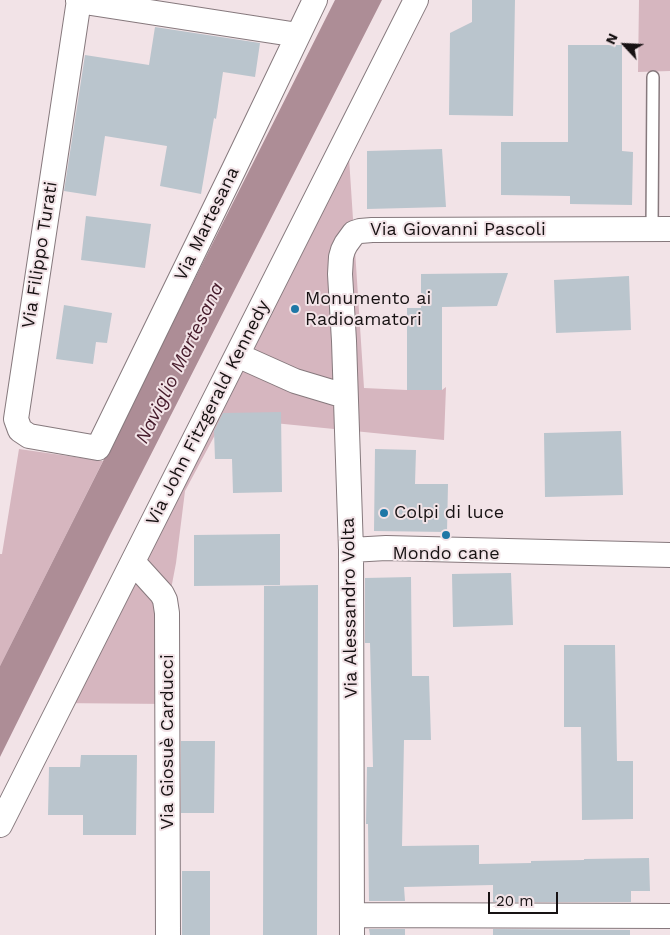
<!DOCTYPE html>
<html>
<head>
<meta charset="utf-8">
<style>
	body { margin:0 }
	#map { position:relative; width:670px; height:935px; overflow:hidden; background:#f2e3e7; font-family:"Work Sans",sans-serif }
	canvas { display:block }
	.north { position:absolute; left:600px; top:20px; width:50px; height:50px; -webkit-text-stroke:4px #f2e3e7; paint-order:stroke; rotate:295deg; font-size:14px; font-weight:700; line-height:20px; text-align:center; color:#171213 }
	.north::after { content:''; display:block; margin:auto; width:18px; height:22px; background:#171213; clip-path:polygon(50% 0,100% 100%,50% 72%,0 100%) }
	.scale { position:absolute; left:488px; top:892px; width:70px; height:22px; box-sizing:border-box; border:2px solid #171213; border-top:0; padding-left:6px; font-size:15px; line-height:18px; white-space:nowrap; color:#171213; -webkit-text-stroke:4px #f2e3e7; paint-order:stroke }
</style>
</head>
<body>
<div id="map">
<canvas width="670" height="935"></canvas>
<div class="north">N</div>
<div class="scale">20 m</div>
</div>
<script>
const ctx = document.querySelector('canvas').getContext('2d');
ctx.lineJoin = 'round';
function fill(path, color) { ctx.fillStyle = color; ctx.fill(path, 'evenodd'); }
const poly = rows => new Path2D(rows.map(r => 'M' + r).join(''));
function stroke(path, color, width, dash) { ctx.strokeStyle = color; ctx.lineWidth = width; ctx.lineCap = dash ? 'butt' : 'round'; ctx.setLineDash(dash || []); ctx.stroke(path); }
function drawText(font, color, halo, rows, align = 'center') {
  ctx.font = font + ' "Work Sans",sans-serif'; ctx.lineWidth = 4; ctx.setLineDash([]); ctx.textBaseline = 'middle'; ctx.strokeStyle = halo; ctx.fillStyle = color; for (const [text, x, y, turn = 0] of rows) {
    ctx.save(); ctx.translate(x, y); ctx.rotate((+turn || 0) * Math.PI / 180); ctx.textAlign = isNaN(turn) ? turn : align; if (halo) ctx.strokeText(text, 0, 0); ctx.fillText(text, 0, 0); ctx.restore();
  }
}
const green = poly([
	[639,0,670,0,670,71,638,72],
	[347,127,364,388,407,390,442,390,446,387,444,440,224,418,185,491,176,563,168,605,168,704,56,703],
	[19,449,103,461,0,666,0,554,2,554]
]);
const water = poly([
	[335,0,382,0,111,533,0,757,0,666]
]);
const building = poly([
	[472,0,515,0,513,116,449,115,450,33,472,22],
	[155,27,260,43,255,77,223,72,216,119,214,118,201,194,160,186,167,146,105,136,96,196,64,191,85,55,149,65],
	[568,45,622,45,622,151,633,152,632,205,570,204,570,196,501,195,501,142,568,142],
	[442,149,446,207,367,209,367,151],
	[86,216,151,224,145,268,81,260],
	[508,273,497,306,442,307,442,390,407,390,407,308,421,308,421,274],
	[629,276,631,330,556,333,554,280],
	[64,305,112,313,107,343,96,342,93,364,56,359],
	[281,412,282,492,233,493,232,459,215,459,214,431,223,413],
	[621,431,623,495,545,497,544,433],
	[375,449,416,450,415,484,448,484,447,532,374,531],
	[280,534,280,585,194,586,194,535],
	[511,573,513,625,453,627,452,574],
	[411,577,412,676,429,676,431,740,404,740,402,846,479,845,479,864,531,863,531,861,584,860,584,859,649,858,650,891,631,891,631,902,493,902,493,885,404,887,405,901,369,901,368,824,366,824,367,767,373,767,370,643,365,643,365,578],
	[318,585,317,935,263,935,264,586],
	[564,645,615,645,617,761,633,761,633,819,582,820,581,727,564,727],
	[181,741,215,741,214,813,181,813],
	[81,755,137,755,136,835,83,835,83,815,48,815,49,767,80,767],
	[182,871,210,871,210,935,182,935],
	[369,929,405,929,405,935,370,935],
	[493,929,630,930,630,935,493,935]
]);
const service = poly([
	[652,229,653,77]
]);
const minor = poly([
	[79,0,16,419,20,430,29,436,98,448,234,169,315,0],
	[78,1,298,35],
	[237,355,295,381,345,396],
	[351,550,386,548,670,555],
	[133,562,162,594,165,600,167,613,168,935],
	[0,825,416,0],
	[352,915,670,916],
	[352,935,351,550,344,341,340,274,341,257,343,250,346,244,354,233,360,231,372,230,670,229]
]);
const markers = [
	[295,309,5,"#1e77a6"],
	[384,513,5,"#1e77a6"],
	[446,535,5,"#1e77a6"]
];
const streetNames = [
	["Via Martesana",207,224,-64],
	["Via Giovanni Pascoli",458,230],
	["Via Filippo Turati",40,255,-81],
	["Via John Fitzgerald Kennedy",208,413,-63],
	["Via Alessandro Volta",350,608,-91],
	["Via Giosuè Carducci",168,742,-90]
];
const poiNames = [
	["Monumento ai",305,299],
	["Radioamatori",305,320],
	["Colpi di luce",394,513],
	["Mondo cane",446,554,"center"]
];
const waterNames = [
	["Naviglio Martesana",180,363,-64]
];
fill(green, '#d6b6bf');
fill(water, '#ad8d96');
fill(building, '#bac5cd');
stroke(service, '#86797d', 14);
stroke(minor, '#86797d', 26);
stroke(service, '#fff', 11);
stroke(minor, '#fff', 24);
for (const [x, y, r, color] of markers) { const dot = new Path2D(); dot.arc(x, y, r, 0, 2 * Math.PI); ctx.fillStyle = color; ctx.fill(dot); stroke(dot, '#f2e3e7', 2); }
drawText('18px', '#171213', '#f2e3e7', streetNames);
drawText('18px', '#171213', '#f2e3e7', poiNames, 'left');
drawText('italic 19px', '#451a2a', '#f2e3e7', waterNames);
</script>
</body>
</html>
